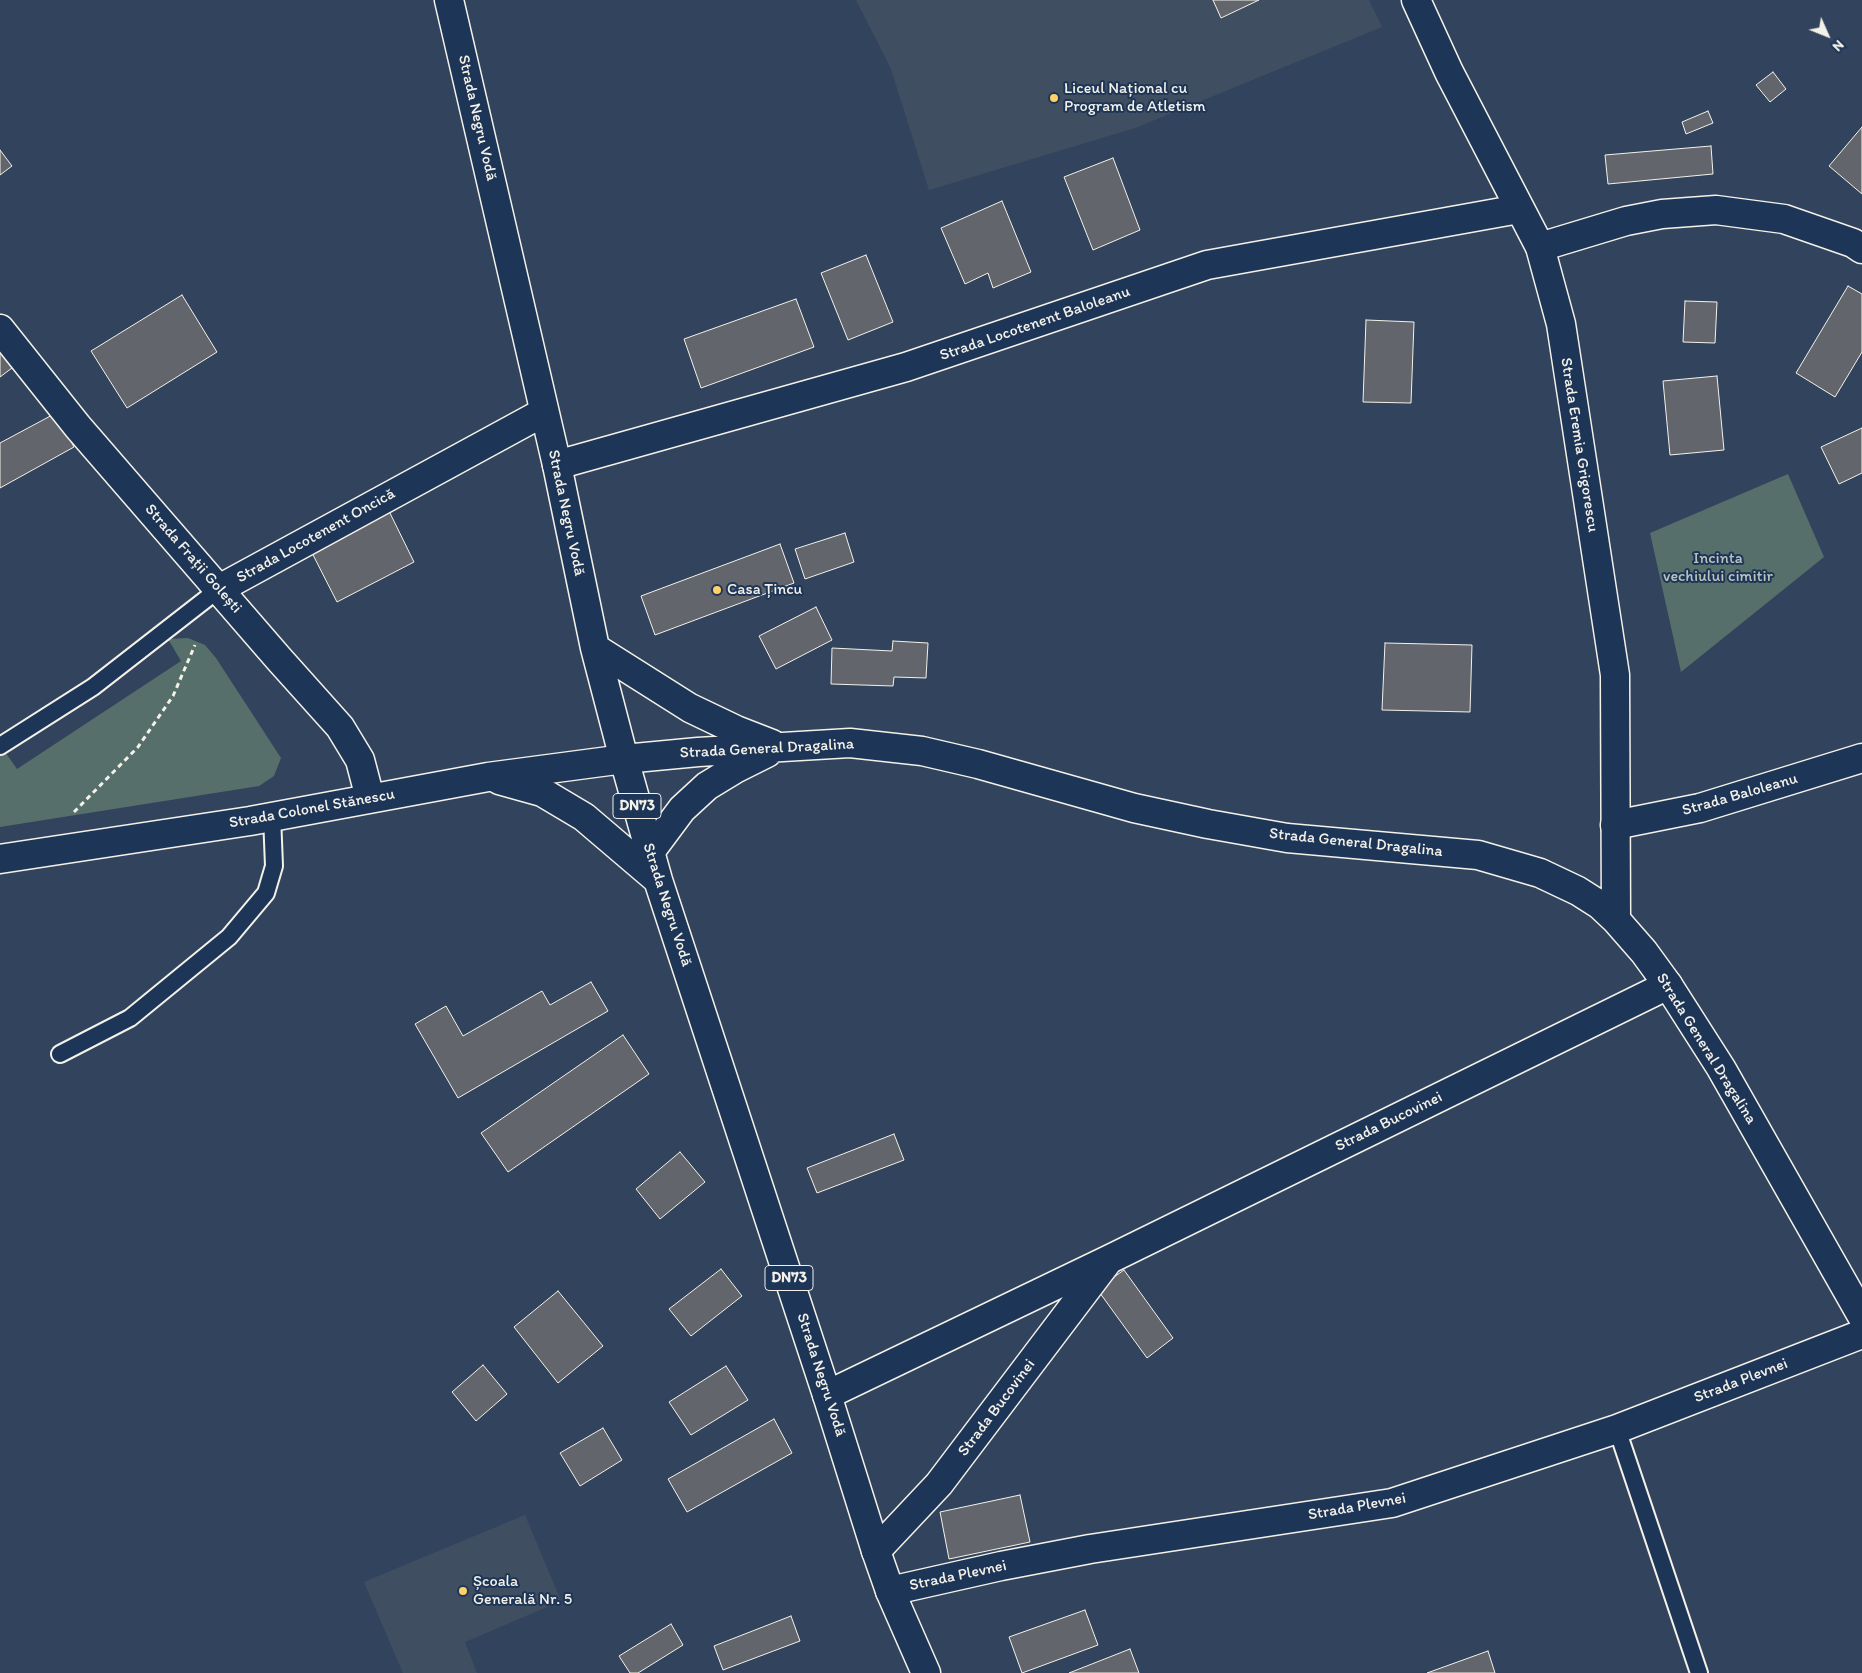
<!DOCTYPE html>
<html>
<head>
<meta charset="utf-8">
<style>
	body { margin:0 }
	#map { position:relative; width:1862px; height:1673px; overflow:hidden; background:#32445d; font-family:Itim,sans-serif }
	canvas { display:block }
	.north { position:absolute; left:1802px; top:10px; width:50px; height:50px; -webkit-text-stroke:4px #1d3557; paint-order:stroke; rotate:134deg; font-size:14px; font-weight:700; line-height:20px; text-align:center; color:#f4f1e8 }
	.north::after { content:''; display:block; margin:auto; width:18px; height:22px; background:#f4f1e8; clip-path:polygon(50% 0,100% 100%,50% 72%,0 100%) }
</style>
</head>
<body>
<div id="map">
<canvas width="1862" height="1673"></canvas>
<div class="north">N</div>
</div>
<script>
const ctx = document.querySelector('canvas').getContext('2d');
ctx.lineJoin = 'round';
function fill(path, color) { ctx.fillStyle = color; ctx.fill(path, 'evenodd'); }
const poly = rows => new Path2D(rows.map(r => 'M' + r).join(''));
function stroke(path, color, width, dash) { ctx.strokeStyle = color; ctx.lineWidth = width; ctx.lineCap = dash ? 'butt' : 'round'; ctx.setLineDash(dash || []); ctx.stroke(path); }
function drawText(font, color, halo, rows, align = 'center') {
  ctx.font = font + ' Itim,sans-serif'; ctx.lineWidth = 4; ctx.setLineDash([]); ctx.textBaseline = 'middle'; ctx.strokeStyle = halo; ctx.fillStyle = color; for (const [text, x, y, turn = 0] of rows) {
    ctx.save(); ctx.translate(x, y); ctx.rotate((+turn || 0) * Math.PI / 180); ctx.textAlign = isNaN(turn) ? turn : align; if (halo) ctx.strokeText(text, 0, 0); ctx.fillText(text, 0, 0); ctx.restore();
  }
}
const built = poly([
	[856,0,1369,0,1382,27,1135,128,929,190,891,69],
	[525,1515,561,1601,465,1642,477,1673,403,1673,364,1582]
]);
const green = poly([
	[1788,474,1824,557,1681,672,1650,533],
	[188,638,205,645,216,658,281,758,274,776,259,786,0,827,0,751,3,749,17,769,181,661,168,639]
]);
const building = poly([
	[1213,0,1259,0,1221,18,1213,0],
	[1773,72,1786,89,1770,102,1756,85,1773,72],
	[1708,111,1713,123,1686,134,1682,122,1708,111],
	[1862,127,1862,194,1829,166,1862,127],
	[1711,146,1713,174,1608,184,1605,155,1711,146],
	[0,150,12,166,0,175,0,150],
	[1113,158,1140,230,1093,250,1064,177,1113,158],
	[1002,201,1031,272,993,288,988,273,965,284,941,228,1002,201],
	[866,255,893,322,848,340,821,273,866,255],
	[1848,286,1862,294,1862,352,1835,397,1796,373,1848,286],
	[182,295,217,352,127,408,91,351,182,295],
	[796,299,814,347,701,388,684,339,796,299],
	[1685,301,1717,302,1715,343,1683,342,1685,301],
	[1366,320,1414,322,1411,403,1363,402,1366,320],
	[0,351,12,368,0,377,0,351],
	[1717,376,1724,450,1670,455,1663,381,1717,376],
	[56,413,74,447,0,488,0,443,56,413],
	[1862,428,1862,473,1839,484,1821,447,1862,428],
	[388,509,414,562,337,602,310,549,388,509],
	[845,533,854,562,805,579,795,549,845,533],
	[780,544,794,583,655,635,641,596,780,544],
	[816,607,832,640,776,669,759,636,816,607],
	[893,641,928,643,926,678,894,677,893,686,831,684,832,648,892,651,893,641],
	[1385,643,1472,645,1470,712,1382,710,1385,643],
	[591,982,608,1011,458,1098,415,1024,446,1006,463,1036,542,991,550,1005,591,982],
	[623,1035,649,1074,508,1172,481,1133,623,1035],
	[894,1134,904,1160,817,1193,807,1168,894,1134],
	[680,1152,705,1182,660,1219,636,1189,680,1152],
	[721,1269,742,1296,691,1336,669,1309,721,1269],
	[1124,1270,1173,1338,1147,1358,1097,1289,1124,1270],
	[558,1291,603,1346,558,1383,514,1327,558,1291],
	[483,1365,507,1394,476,1421,452,1392,483,1365],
	[726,1366,748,1400,691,1435,669,1402,726,1366],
	[774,1419,792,1453,687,1512,668,1479,774,1419],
	[603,1428,622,1460,580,1486,560,1453,603,1428],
	[1020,1495,1030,1542,949,1559,940,1512,1020,1495],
	[1085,1610,1098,1645,1022,1673,1009,1637,1085,1610],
	[791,1616,800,1641,723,1670,714,1646,791,1616],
	[671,1624,683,1645,638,1673,630,1673,619,1656,671,1624],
	[1130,1649,1139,1673,1069,1673,1130,1649],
	[1488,1651,1495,1673,1427,1673,1488,1651]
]);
const path = poly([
	[74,812,138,747,173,696,195,645]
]);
const lane = poly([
	[0,746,93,687,219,589],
	[60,1054,130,1018,229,937,266,893,274,866,272,816],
	[1617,1429,1699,1673]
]);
const street = poly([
	[1540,247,1626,221,1662,214,1716,210,1784,219,1853,243,1862,249],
	[557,465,906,367,1207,265,1519,209],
	[219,589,544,412],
	[1615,825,1700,808,1862,758],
	[827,1395,1110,1259,1668,985],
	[876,1551,939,1484,1107,1262],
	[890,1591,1001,1566,1090,1549,1392,1503,1617,1429,1862,1334]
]);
const secondary = poly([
	[449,0,557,465,595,648,624,759,698,752,850,743,922,751,978,764,1134,808,1208,824,1287,838,1478,855,1540,873,1578,891,1600,905,1616,920,1644,952,1668,985,1721,1068,1862,1316],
	[1416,0,1449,72,1540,247,1561,324,1615,675,1616,920],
	[0,329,78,427,279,659,340,727,360,760,370,798],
	[595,648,690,708,736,730,772,744],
	[650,852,682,809,707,786,735,769,767,753]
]);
const primary = poly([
	[499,780,542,792,584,817,658,880],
	[0,859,250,821,488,777,624,759,658,880,827,1395,876,1551,890,1591,926,1673]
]);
const markers = [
	[1054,98,5,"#ffd166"],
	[717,590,5,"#ffd166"],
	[463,1591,5,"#ffd166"]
];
const shields = [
	[637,806,48],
	[789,1278,48]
];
const shieldNames = [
	["DN73",637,806],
	["DN73",789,1278]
];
const poiNames = [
	["Liceul Național cu",1064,89],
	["Program de Atletism",1064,107],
	["Casa Țincu",727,590],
	["Școala",473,1582],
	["Generală Nr. 5",473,1600]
];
const streetNames = [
	["Strada Negru Vodă",477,118,77],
	["Strada Locotenent Baloleanu",1035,324,-19],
	["Strada Eremia Grigorescu",1579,445,81],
	["Strada Negru Vodă",566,513,78],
	["Strada Locotenent Oncică",316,536,-29],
	["Strada Frații Golești",193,559,49],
	["Strada General Dragalina",767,749,-3],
	["Strada Baloleanu",1740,795,-16],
	["Strada Colonel Stănescu",312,809,-10],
	["Strada General Dragalina",1356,843,6],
	["Strada Negru Vodă",667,905,72],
	["Strada General Dragalina",1706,1049,58],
	["Strada Bucovinei",1389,1122,-26],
	["Strada Negru Vodă",821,1375,72],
	["Strada Plevnei",1741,1381,-21],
	["Strada Bucovinei",997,1408,-53],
	["Strada Plevnei",1357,1507,-10],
	["Strada Plevnei",958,1576,-12]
];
const parkNames = [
	["Incinta",1718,559],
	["vechiului cimitir",1718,577]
];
fill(built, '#404e62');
fill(green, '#566f6b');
fill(building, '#62666c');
stroke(building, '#f4f1e8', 1);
stroke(lane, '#f4f1e8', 20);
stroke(street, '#f4f1e8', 31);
stroke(secondary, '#f4f1e8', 31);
stroke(primary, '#f4f1e8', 31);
stroke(path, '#f4f1e8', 3, [5, 4]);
stroke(lane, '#1d3557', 16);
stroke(street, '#1d3557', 28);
stroke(secondary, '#1d3557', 28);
stroke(primary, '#1d3557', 28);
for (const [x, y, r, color] of markers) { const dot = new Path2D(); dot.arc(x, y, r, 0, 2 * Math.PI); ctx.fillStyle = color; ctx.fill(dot); stroke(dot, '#1d3557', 2); }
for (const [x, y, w] of shields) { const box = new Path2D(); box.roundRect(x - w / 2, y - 12.5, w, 25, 4); ctx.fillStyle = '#1d3557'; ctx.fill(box); stroke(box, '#f4f1e8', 1); }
drawText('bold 15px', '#f4f1e8', null, shieldNames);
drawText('16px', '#f4f1e8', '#1d3557', poiNames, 'left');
drawText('16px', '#f4f1e8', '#1d3557', streetNames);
drawText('16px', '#bdc4bc', '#1d3557', parkNames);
</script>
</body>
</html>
